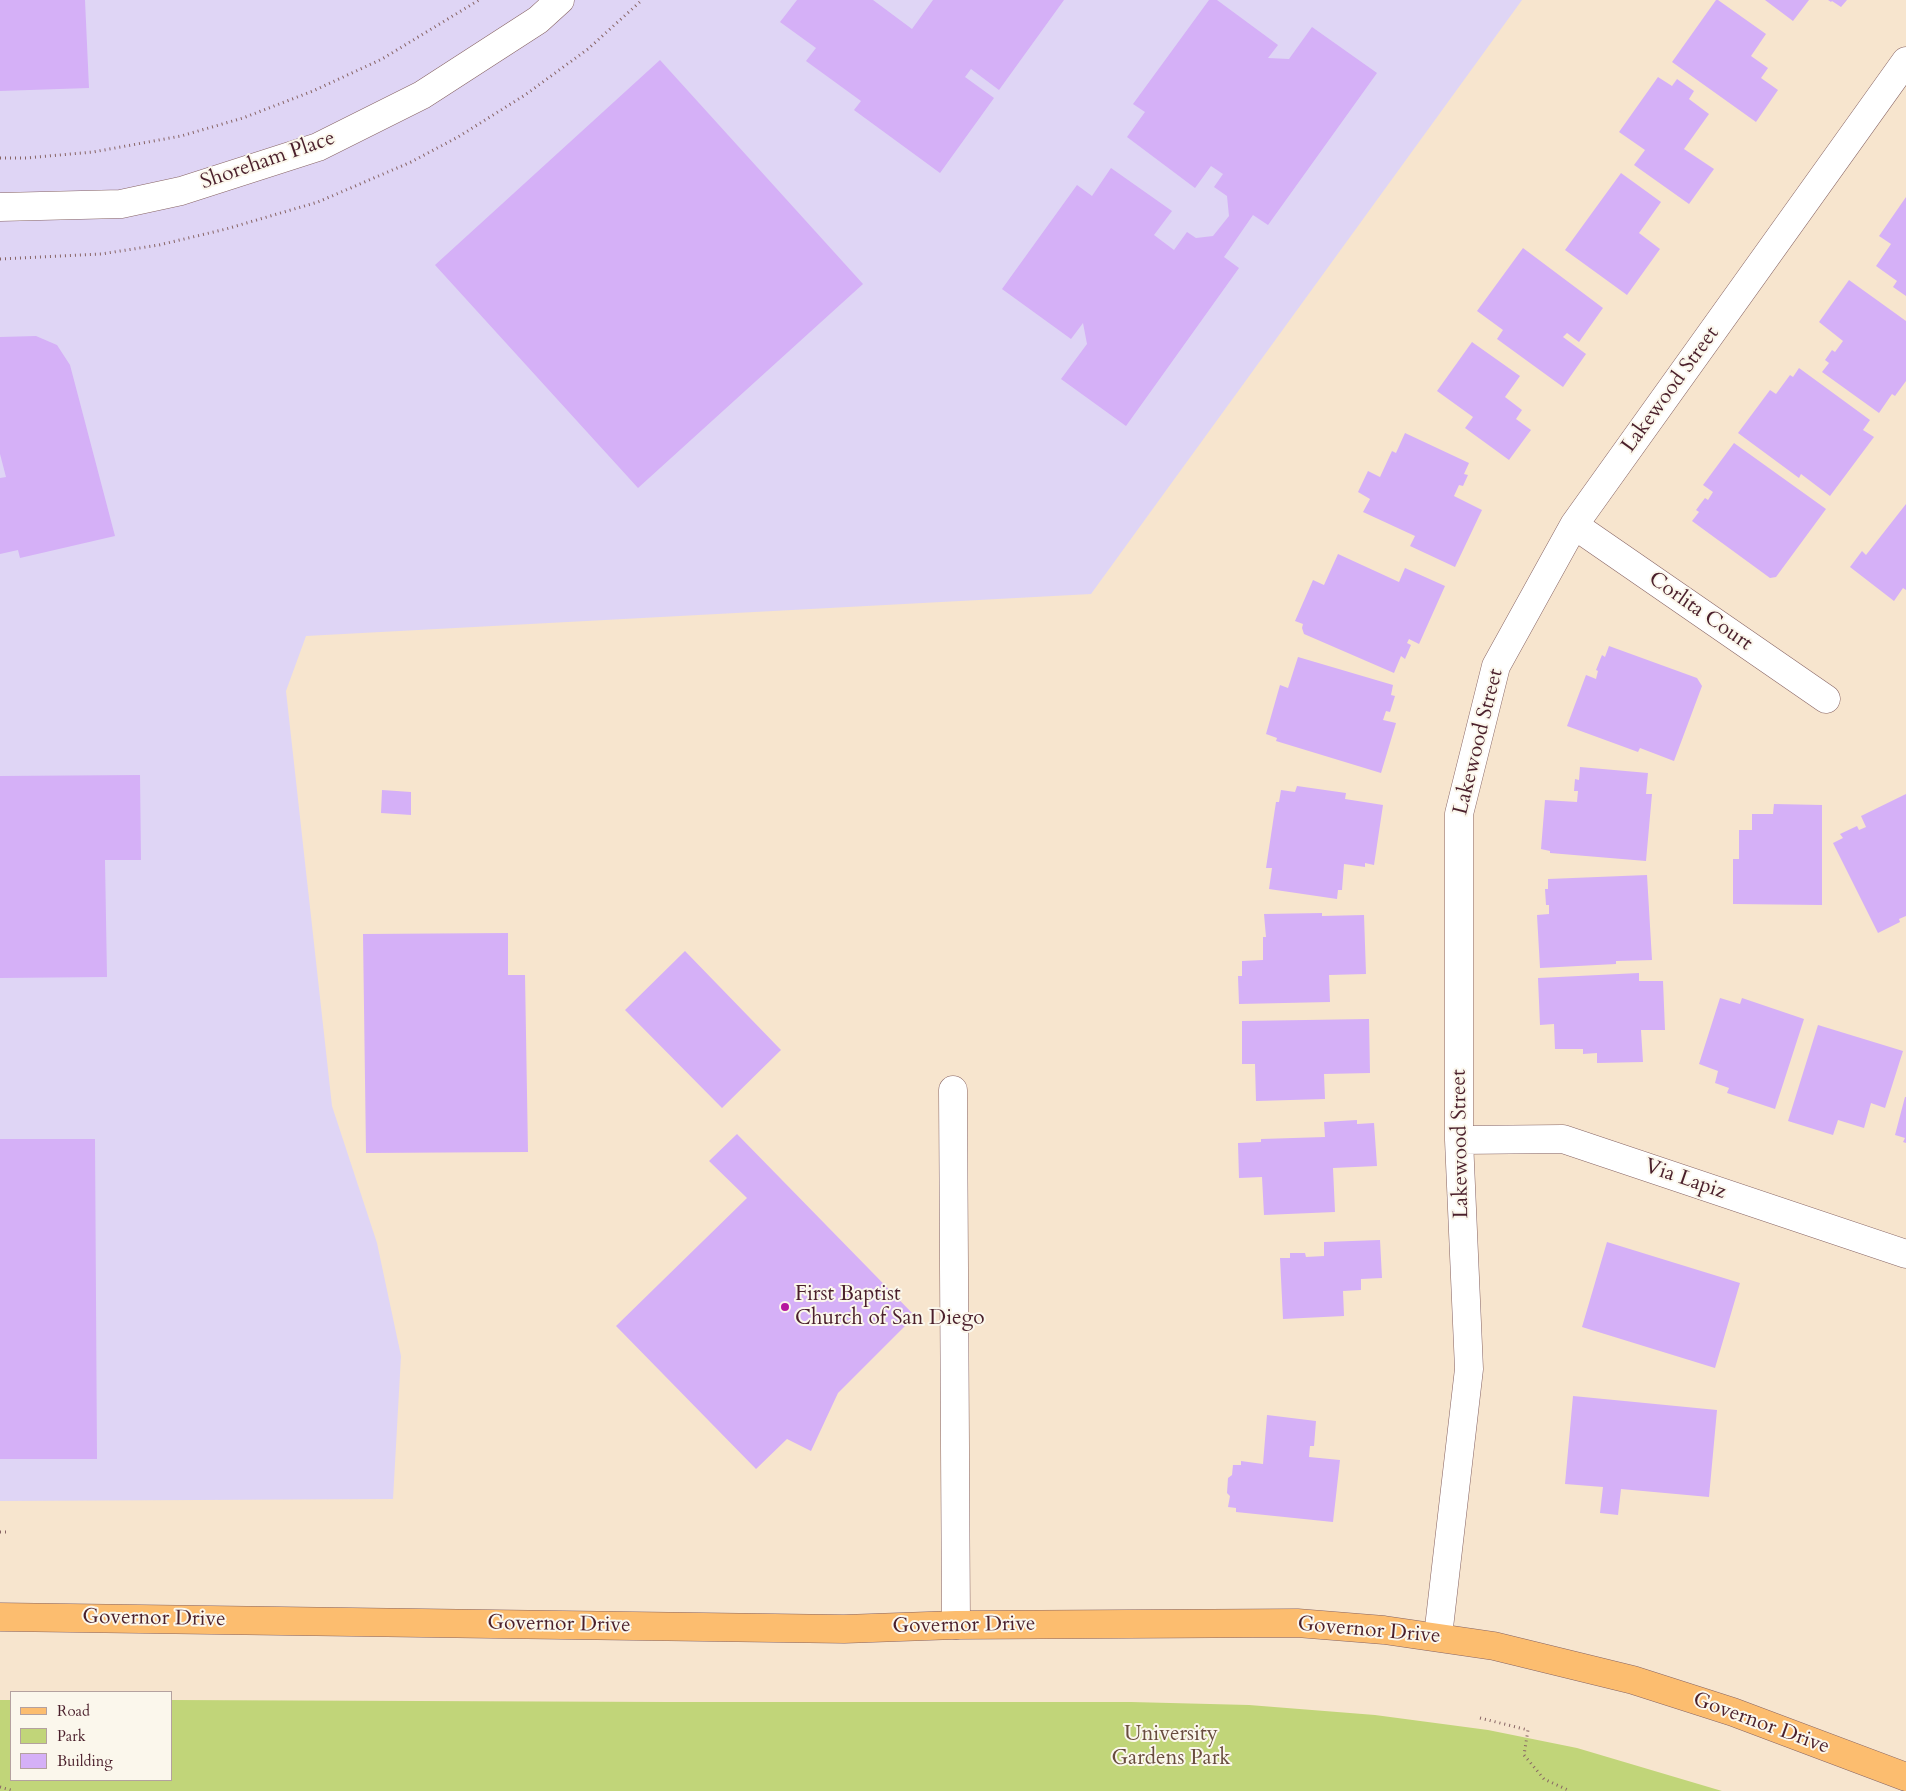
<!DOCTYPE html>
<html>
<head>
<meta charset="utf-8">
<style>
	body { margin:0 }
	#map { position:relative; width:1906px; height:1791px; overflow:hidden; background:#f7e5ce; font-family:Cardo,serif }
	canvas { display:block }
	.legend { position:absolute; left:10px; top:1691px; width:162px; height:90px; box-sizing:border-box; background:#fbf7ec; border:1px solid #b4a19f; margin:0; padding:6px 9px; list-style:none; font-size:15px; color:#4a1f2b }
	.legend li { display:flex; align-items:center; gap:10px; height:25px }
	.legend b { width:25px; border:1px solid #b4a19f }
</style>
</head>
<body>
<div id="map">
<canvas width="1906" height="1791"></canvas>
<ul class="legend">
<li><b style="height:6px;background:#fcbd6f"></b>Road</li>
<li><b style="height:14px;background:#c1d579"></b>Park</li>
<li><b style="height:14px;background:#d5b0f7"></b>Building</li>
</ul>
</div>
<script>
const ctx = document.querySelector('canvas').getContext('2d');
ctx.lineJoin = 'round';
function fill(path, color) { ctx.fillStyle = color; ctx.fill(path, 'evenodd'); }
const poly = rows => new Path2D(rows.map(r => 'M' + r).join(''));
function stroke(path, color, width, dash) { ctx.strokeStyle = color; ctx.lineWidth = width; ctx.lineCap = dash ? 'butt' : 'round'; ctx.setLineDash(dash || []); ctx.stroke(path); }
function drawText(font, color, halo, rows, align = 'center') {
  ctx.font = font + ' Cardo,serif'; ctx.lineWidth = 4; ctx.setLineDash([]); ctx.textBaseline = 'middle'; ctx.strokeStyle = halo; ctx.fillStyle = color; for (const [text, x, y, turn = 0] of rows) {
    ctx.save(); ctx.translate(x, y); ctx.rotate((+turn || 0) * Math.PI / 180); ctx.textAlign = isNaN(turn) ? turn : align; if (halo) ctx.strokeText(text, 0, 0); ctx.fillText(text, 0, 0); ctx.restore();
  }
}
const built = poly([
	[0,0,1522,0,1091,594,306,636,286,691,332,1106,377,1243,401,1356,393,1499,0,1501]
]);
const green = poly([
	[0,1700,11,1700,11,1780,171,1780,171,1700,666,1702,1131,1702,1249,1705,1375,1715,1488,1730,1577,1748,1722,1791,0,1791]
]);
const building = poly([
	[0,0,85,0,89,88,0,91],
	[797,0,873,0,912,29,933,0,1064,0,999,90,971,69,965,77,994,98,940,173,854,110,861,101,806,61,816,48,780,22],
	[1209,0,1217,0,1278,45,1268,58,1289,59,1312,27,1377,73,1268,225,1253,215,1224,257,1239,268,1126,426,1061,379,1087,344,1083,323,1071,339,1002,289,1077,185,1092,196,1111,168,1172,211,1154,235,1174,250,1187,232,1196,238,1213,236,1229,216,1227,196,1214,187,1223,174,1211,166,1195,188,1127,137,1145,112,1133,104],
	[1716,0,1718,0,1766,34,1751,56,1768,68,1761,78,1778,90,1756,122,1672,62],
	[1765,0,1809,0,1793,21],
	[1828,0,1847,0,1841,7,1832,1,1831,2],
	[660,60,863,284,638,488,435,265],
	[1658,77,1672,86,1677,79,1694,91,1689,99,1709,114,1684,149,1714,169,1689,204,1634,165,1645,150,1619,132],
	[1621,173,1661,202,1639,233,1660,249,1627,295,1565,250],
	[1906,197,1906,296,1893,287,1897,281,1876,266,1891,244,1879,236],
	[1523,248,1603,308,1579,342,1567,333,1563,337,1586,354,1563,387,1497,339,1503,330,1477,311],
	[1849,280,1906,321,1906,381,1895,396,1892,394,1879,413,1822,372,1829,363,1825,360,1832,350,1835,352,1843,341,1819,322],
	[36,336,57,345,70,365,115,536,20,558,18,550,0,554,0,478,6,477,0,454,0,337],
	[1472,342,1520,376,1505,397,1522,410,1516,419,1531,430,1509,460,1465,428,1473,417,1437,391],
	[1799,368,1870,420,1863,430,1874,437,1830,496,1801,474,1799,478,1738,433,1770,390,1776,394,1790,375,1793,377],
	[1405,433,1469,463,1464,474,1468,475,1463,486,1459,485,1454,496,1482,510,1455,567,1410,546,1415,536,1363,512,1370,499,1358,492,1368,471,1380,477,1392,451,1396,453],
	[1734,443,1826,509,1776,577,1770,578,1692,521,1699,512,1696,510,1705,498,1708,500,1713,492,1703,485],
	[1906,504,1906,590,1903,588,1894,601,1850,567,1862,551,1866,555],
	[1338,554,1399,582,1405,568,1445,586,1419,644,1409,639,1407,643,1411,645,1405,659,1401,656,1394,673,1304,634,1302,628,1303,624,1295,621,1313,580,1324,585],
	[1609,646,1697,678,1702,686,1674,761,1640,748,1638,752,1567,726,1586,675,1596,679,1598,671,1596,670,1602,655,1605,657],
	[1298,657,1393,685,1391,695,1395,696,1390,712,1386,711,1383,720,1396,723,1381,773,1276,741,1277,738,1266,734,1280,685,1288,688],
	[1580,767,1648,773,1646,794,1652,794,1646,861,1550,853,1550,851,1541,849,1545,800,1577,802,1578,791,1574,791,1575,779,1579,780],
	[140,775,141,860,105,860,107,977,0,978,0,776],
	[1297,786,1346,793,1345,799,1383,805,1374,865,1365,863,1365,867,1344,864,1342,890,1338,890,1337,899,1269,889,1272,868,1266,868,1276,802,1279,802,1281,790,1295,792],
	[382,790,411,792,411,815,381,813],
	[1906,794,1906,916,1899,919,1900,922,1878,933,1833,843,1843,838,1840,834,1857,826,1859,830,1866,827,1861,816],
	[1774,804,1822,805,1822,905,1733,904,1733,859,1739,859,1739,830,1752,830,1752,814,1773,814],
	[1647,875,1652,960,1616,961,1616,964,1540,968,1537,915,1549,914,1549,905,1546,905,1545,889,1548,889,1548,879],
	[1322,913,1322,916,1364,915,1366,974,1329,975,1330,1002,1239,1004,1238,976,1242,976,1242,961,1263,960,1263,937,1266,937,1264,914],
	[508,933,508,975,525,975,528,1152,366,1153,363,934],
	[685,951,781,1050,722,1108,625,1010],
	[1639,973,1639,981,1663,981,1665,1030,1641,1030,1643,1062,1597,1063,1597,1053,1583,1054,1583,1049,1555,1049,1554,1024,1540,1025,1538,978],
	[1720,998,1740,1004,1742,998,1804,1019,1775,1109,1727,1093,1729,1088,1715,1083,1718,1071,1699,1064],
	[1369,1019,1370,1073,1324,1074,1325,1099,1256,1101,1255,1064,1242,1064,1242,1021],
	[1818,1025,1903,1051,1885,1108,1871,1103,1864,1128,1838,1120,1833,1135,1788,1121],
	[1905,1097,1906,1097,1906,1143,1903,1142,1905,1138,1895,1135],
	[1357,1120,1357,1124,1374,1123,1377,1166,1333,1168,1335,1212,1264,1215,1262,1177,1239,1178,1238,1143,1261,1142,1261,1139,1325,1137,1324,1122],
	[737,1134,915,1316,838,1393,811,1451,787,1439,756,1469,616,1326,747,1198,709,1161],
	[0,1139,95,1139,97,1459,0,1459],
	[1380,1240,1382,1278,1361,1279,1361,1290,1343,1291,1344,1316,1283,1319,1280,1258,1290,1258,1290,1253,1305,1253,1306,1257,1324,1256,1324,1242],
	[1607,1242,1740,1283,1715,1368,1582,1327],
	[1573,1396,1717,1410,1709,1497,1621,1489,1618,1515,1600,1513,1603,1487,1565,1484],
	[1267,1415,1316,1421,1314,1446,1310,1446,1309,1457,1340,1460,1333,1522,1236,1512,1236,1508,1228,1507,1230,1496,1227,1493,1228,1478,1232,1475,1233,1465,1241,1465,1241,1461,1263,1464]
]);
const path = poly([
	[0,158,26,158,93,152,181,136,243,118,313,91,382,59,479,0],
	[0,259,101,254,159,245,226,229,318,202,411,162,458,137,525,95,588,49,642,0],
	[0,1532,8,1532],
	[1480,1718,1528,1730,1524,1755,1544,1779,1570,1791],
	[0,1787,14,1791]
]);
const minor = poly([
	[0,207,121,204,181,191,318,147,422,95,538,20,560,0],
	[1574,525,1826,699],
	[953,1090,956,1625],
	[1459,1140,1563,1139,1906,1254],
	[1438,1636,1469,1369,1459,1140,1459,814,1496,666,1574,525,1906,61]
]);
const major = poly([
	[0,1617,844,1629,956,1625,1297,1623,1384,1630,1494,1646,1633,1680,1733,1712,1906,1777]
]);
const markers = [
	[785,1307,5,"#b5179e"]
];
const streetNames = [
	["Shoreham Place",268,161,-19],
	["Lakewood Street",1671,390,-54],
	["Corlita Court",1700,612,35],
	["Lakewood Street",1479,742,-76],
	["Lakewood Street",1461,1144,-91],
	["Via Lapiz",1685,1180,19],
	["Governor Drive",154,1619,1],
	["Governor Drive",559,1625,1],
	["Governor Drive",964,1626,-1],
	["Governor Drive",1369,1631,5],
	["Governor Drive",1761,1724,20]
];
const poiNames = [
	["First Baptist",795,1295],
	["Church of San Diego",795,1319]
];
const parkNames = [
	["University",1171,1735],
	["Gardens Park",1171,1759]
];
fill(built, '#dfd5f5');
fill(green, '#c1d579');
fill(building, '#d5b0f7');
stroke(minor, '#876464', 29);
stroke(major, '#876464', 29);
stroke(path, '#876464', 3, [1, 4]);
stroke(minor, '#fff', 28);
stroke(major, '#fcbd6f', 28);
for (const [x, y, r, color] of markers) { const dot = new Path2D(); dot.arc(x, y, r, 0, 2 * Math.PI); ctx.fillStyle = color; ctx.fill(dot); stroke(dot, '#fbf7ec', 2); }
drawText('21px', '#4a1f2b', '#fbf7ec', streetNames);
drawText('21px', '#4a1f2b', '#fbf7ec', poiNames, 'left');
drawText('21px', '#684c3e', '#fbf7ec', parkNames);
</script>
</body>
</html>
